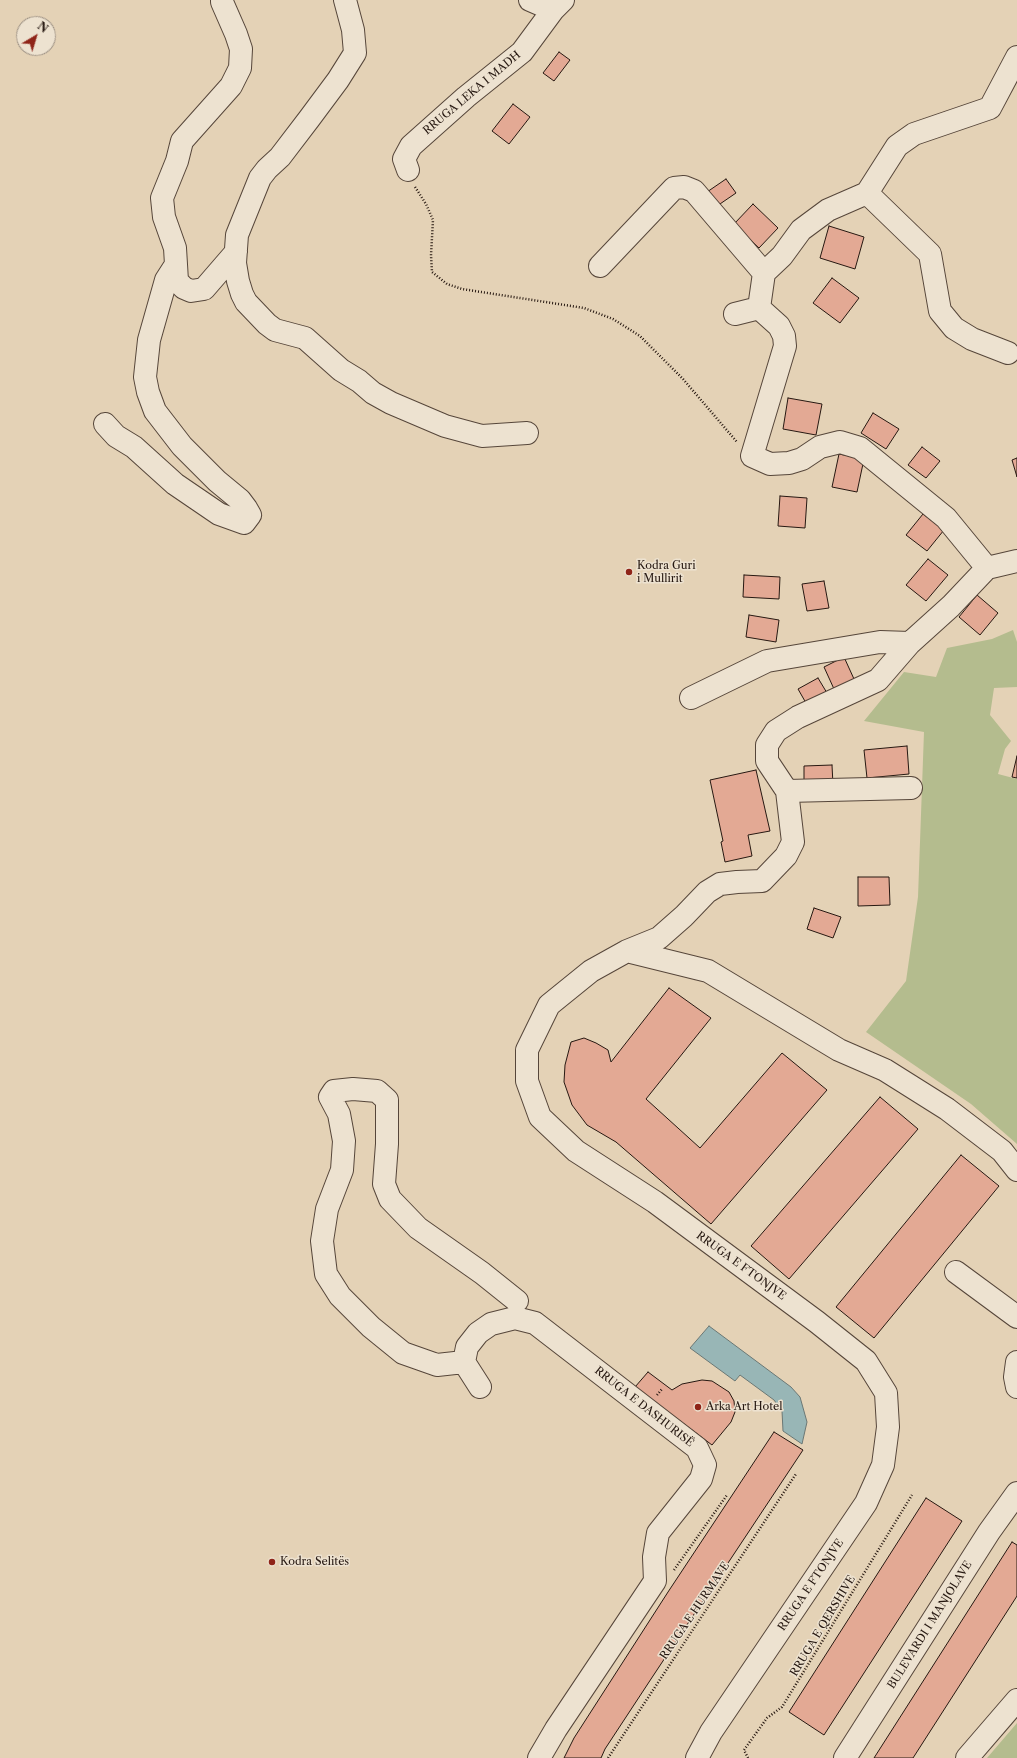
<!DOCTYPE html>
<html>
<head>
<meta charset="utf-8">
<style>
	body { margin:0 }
	#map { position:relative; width:1017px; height:1758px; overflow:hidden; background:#e4d2b6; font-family:"Libre Caslon Text",serif }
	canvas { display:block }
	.north { position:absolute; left:16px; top:16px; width:40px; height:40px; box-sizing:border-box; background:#ede2d0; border:1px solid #9d9184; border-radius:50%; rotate:38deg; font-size:11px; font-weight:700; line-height:16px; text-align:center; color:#261811 }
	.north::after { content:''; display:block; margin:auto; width:14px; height:18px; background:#8f2418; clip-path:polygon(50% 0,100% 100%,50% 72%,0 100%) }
</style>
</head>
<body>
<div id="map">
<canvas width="1017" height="1758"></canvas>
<div class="north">N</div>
</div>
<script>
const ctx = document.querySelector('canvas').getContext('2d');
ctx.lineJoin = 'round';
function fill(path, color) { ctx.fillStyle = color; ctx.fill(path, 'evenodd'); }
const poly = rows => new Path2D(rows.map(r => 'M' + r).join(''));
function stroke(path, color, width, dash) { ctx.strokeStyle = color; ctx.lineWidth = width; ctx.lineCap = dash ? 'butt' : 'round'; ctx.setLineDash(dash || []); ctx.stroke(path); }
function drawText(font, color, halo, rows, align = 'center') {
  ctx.font = font + ' "Libre Caslon Text",serif'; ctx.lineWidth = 3; ctx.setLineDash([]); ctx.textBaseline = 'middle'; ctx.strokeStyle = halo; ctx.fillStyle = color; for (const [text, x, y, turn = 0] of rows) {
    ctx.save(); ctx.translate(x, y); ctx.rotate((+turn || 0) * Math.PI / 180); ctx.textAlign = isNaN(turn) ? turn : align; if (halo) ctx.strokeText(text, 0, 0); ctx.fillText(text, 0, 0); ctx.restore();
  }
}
const green = poly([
	[1013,630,1017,642,1017,687,994,688,990,715,1011,741,1005,749,998,774,1017,779,1017,1144,971,1104,866,1032,906,981,918,897,924,732,864,721,904,672,936,677,947,648,992,639],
	[1017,1723,1017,1758,987,1758]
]);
const water = poly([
	[709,1326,791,1387,800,1397,807,1422,802,1444,783,1431,782,1411,774,1400,740,1375,735,1381,690,1348,709,1326]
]);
const building = poly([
	[559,52,570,60,554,81,543,73,559,52],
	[513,104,530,117,509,144,492,131,513,104],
	[726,179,736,193,717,206,707,192,726,179],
	[753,204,778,228,759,248,734,224,753,204],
	[829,226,864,237,855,269,820,258,829,226],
	[832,278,859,298,840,323,813,303,832,278],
	[788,398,822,404,816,435,783,429,788,398],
	[873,413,899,429,886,449,861,433,873,413],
	[922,447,940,461,926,478,908,465,922,447],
	[839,454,864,459,857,492,832,487,839,454],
	[1017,458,1017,477,1012,460,1017,458],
	[780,496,807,498,805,528,778,526,780,496],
	[923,514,944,530,927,551,906,535,923,514],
	[928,559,948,575,926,601,906,585,928,559],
	[744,575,780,577,779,599,743,597,744,575],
	[824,581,829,608,807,611,802,584,824,581],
	[977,595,998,613,980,635,959,617,977,595],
	[749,615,779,620,776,642,746,637,749,615],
	[844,657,854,679,834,689,824,667,844,657],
	[818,678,830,698,810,710,798,689,818,678],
	[907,746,909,774,867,778,864,750,907,746],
	[1017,756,1017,778,1012,777,1017,756],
	[832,765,833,785,804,787,804,766,832,765],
	[756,770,770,831,748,835,752,856,725,862,721,842,723,841,710,780,756,770],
	[858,877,889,877,890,905,858,906,858,877],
	[814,908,841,917,833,938,807,929,814,908],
	[669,988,711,1018,646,1099,700,1148,782,1053,827,1090,711,1224,616,1142,587,1125,572,1105,564,1082,565,1065,571,1042,584,1038,596,1043,608,1050,611,1062,669,988],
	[880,1097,918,1129,789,1279,751,1246,880,1097],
	[961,1155,999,1186,874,1338,836,1307,961,1155],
	[648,1372,672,1390,682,1384,702,1380,712,1381,729,1392,734,1401,735,1412,731,1422,712,1445,635,1387,648,1372],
	[774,1432,803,1450,651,1679,605,1749,601,1758,564,1758,574,1738,668,1592,774,1432],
	[926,1498,962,1521,824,1735,789,1712,926,1498],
	[1012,1542,1017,1545,1017,1596,913,1758,874,1758,1012,1542]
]);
const path = poly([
	[415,187,426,204,433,220,431,255,432,272,447,284,462,289,584,308,613,319,640,336,683,379,737,442],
	[657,1395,662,1389],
	[674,1570,727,1495],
	[608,1758,796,1474],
	[748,1758,744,1750,767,1718,782,1707,912,1495]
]);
const minor = poly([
	[222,0,222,2,236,34,241,49,240,68,231,86,182,141,177,161,162,198,164,217,175,248,177,281,184,288,191,291,204,289,236,252],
	[345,0,353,30,355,53,338,80,309,119,280,157,267,169,260,178,237,235,235,263,238,281,242,294,246,302,267,324,275,330,305,338,341,370,359,381,373,393,391,403,445,426,482,436,527,433],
	[530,0,553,10],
	[408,170,404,159,411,146,466,97,522,52,553,10,563,0],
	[867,193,930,254,940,311,954,328,972,339,1008,353],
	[600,266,674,188,684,187,694,191,764,273],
	[759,308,779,326,784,336,785,346,752,456,770,464,789,463,802,459,820,447,840,442,860,448,946,518,987,568],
	[735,314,759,308,764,273,782,256,801,230,828,210,867,193,897,146,914,134,990,108,1017,57],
	[105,424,116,436,134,447,175,484,219,514,244,523,250,515,246,508,240,500,217,481,182,446,155,411,148,392,145,377,149,340,166,280,175,266],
	[691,698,767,661,880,642,910,643],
	[787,791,911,788],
	[627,951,708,971,839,1050,885,1070,947,1109,1002,1151,1017,1170],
	[956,1272,1017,1317],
	[464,1362,437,1365,403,1353,371,1327,340,1296,326,1274,322,1241,327,1209,342,1170,344,1141,339,1114,330,1097,334,1091,353,1089,377,1091,387,1100,387,1144,384,1184,390,1199,418,1228,482,1273,517,1301],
	[1017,1362,1015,1377,1017,1387],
	[480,1387,464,1362,467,1347,478,1333,491,1324,515,1318,535,1323,697,1448,705,1465,701,1479,658,1533,654,1557,655,1581,556,1729,539,1758],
	[697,1758,711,1732,866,1503,883,1465,888,1427,886,1393,866,1361,817,1322,655,1202,576,1151,540,1117,527,1081,527,1050,549,1005,591,971,627,951,659,938,684,916,707,892,720,884,737,882,762,881,786,856,793,842,787,791,767,761,767,745,776,731,798,717,878,680,910,643,951,606,987,568,1017,561],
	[845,1758,989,1532,1017,1493],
	[967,1758,1017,1700]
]);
const markers = [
	[629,572,4,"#8f2418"],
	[698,1407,4,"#8f2418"],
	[272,1562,4,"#8f2418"]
];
const streetNames = [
	["RRUGA LEKA I MADH",472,93,-40],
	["RRUGA E FTONJVE",741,1266,36],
	["RRUGA E DASHURISË",644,1407,38],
	["RRUGA E FTONJVE",811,1585,-56],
	["RRUGA E HURMAVE",695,1611,-56],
	["BULEVARDI I MANJOLAVE",930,1625,-58],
	["RRUGA E QERSHIVE",823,1626,-59]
];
const poiNames = [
	["Kodra Guri",637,566],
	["i Mullirit",637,579],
	["Arka Art Hotel",706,1407],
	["Kodra Selitës",280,1562]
];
fill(green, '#b4bc8e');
fill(water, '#98b6b6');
stroke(water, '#6a7774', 1);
fill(building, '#e3a994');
stroke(building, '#261811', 1);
stroke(minor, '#56463a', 24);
stroke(path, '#261811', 2.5, [1, 2]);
stroke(minor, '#ede2d0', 22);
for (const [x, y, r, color] of markers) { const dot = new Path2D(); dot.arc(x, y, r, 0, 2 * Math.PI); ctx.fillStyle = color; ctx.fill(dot); stroke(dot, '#ede2d0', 1.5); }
drawText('11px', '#261811', '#ede2d0', streetNames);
drawText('11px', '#261811', '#ede2d0', poiNames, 'left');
</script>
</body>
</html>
